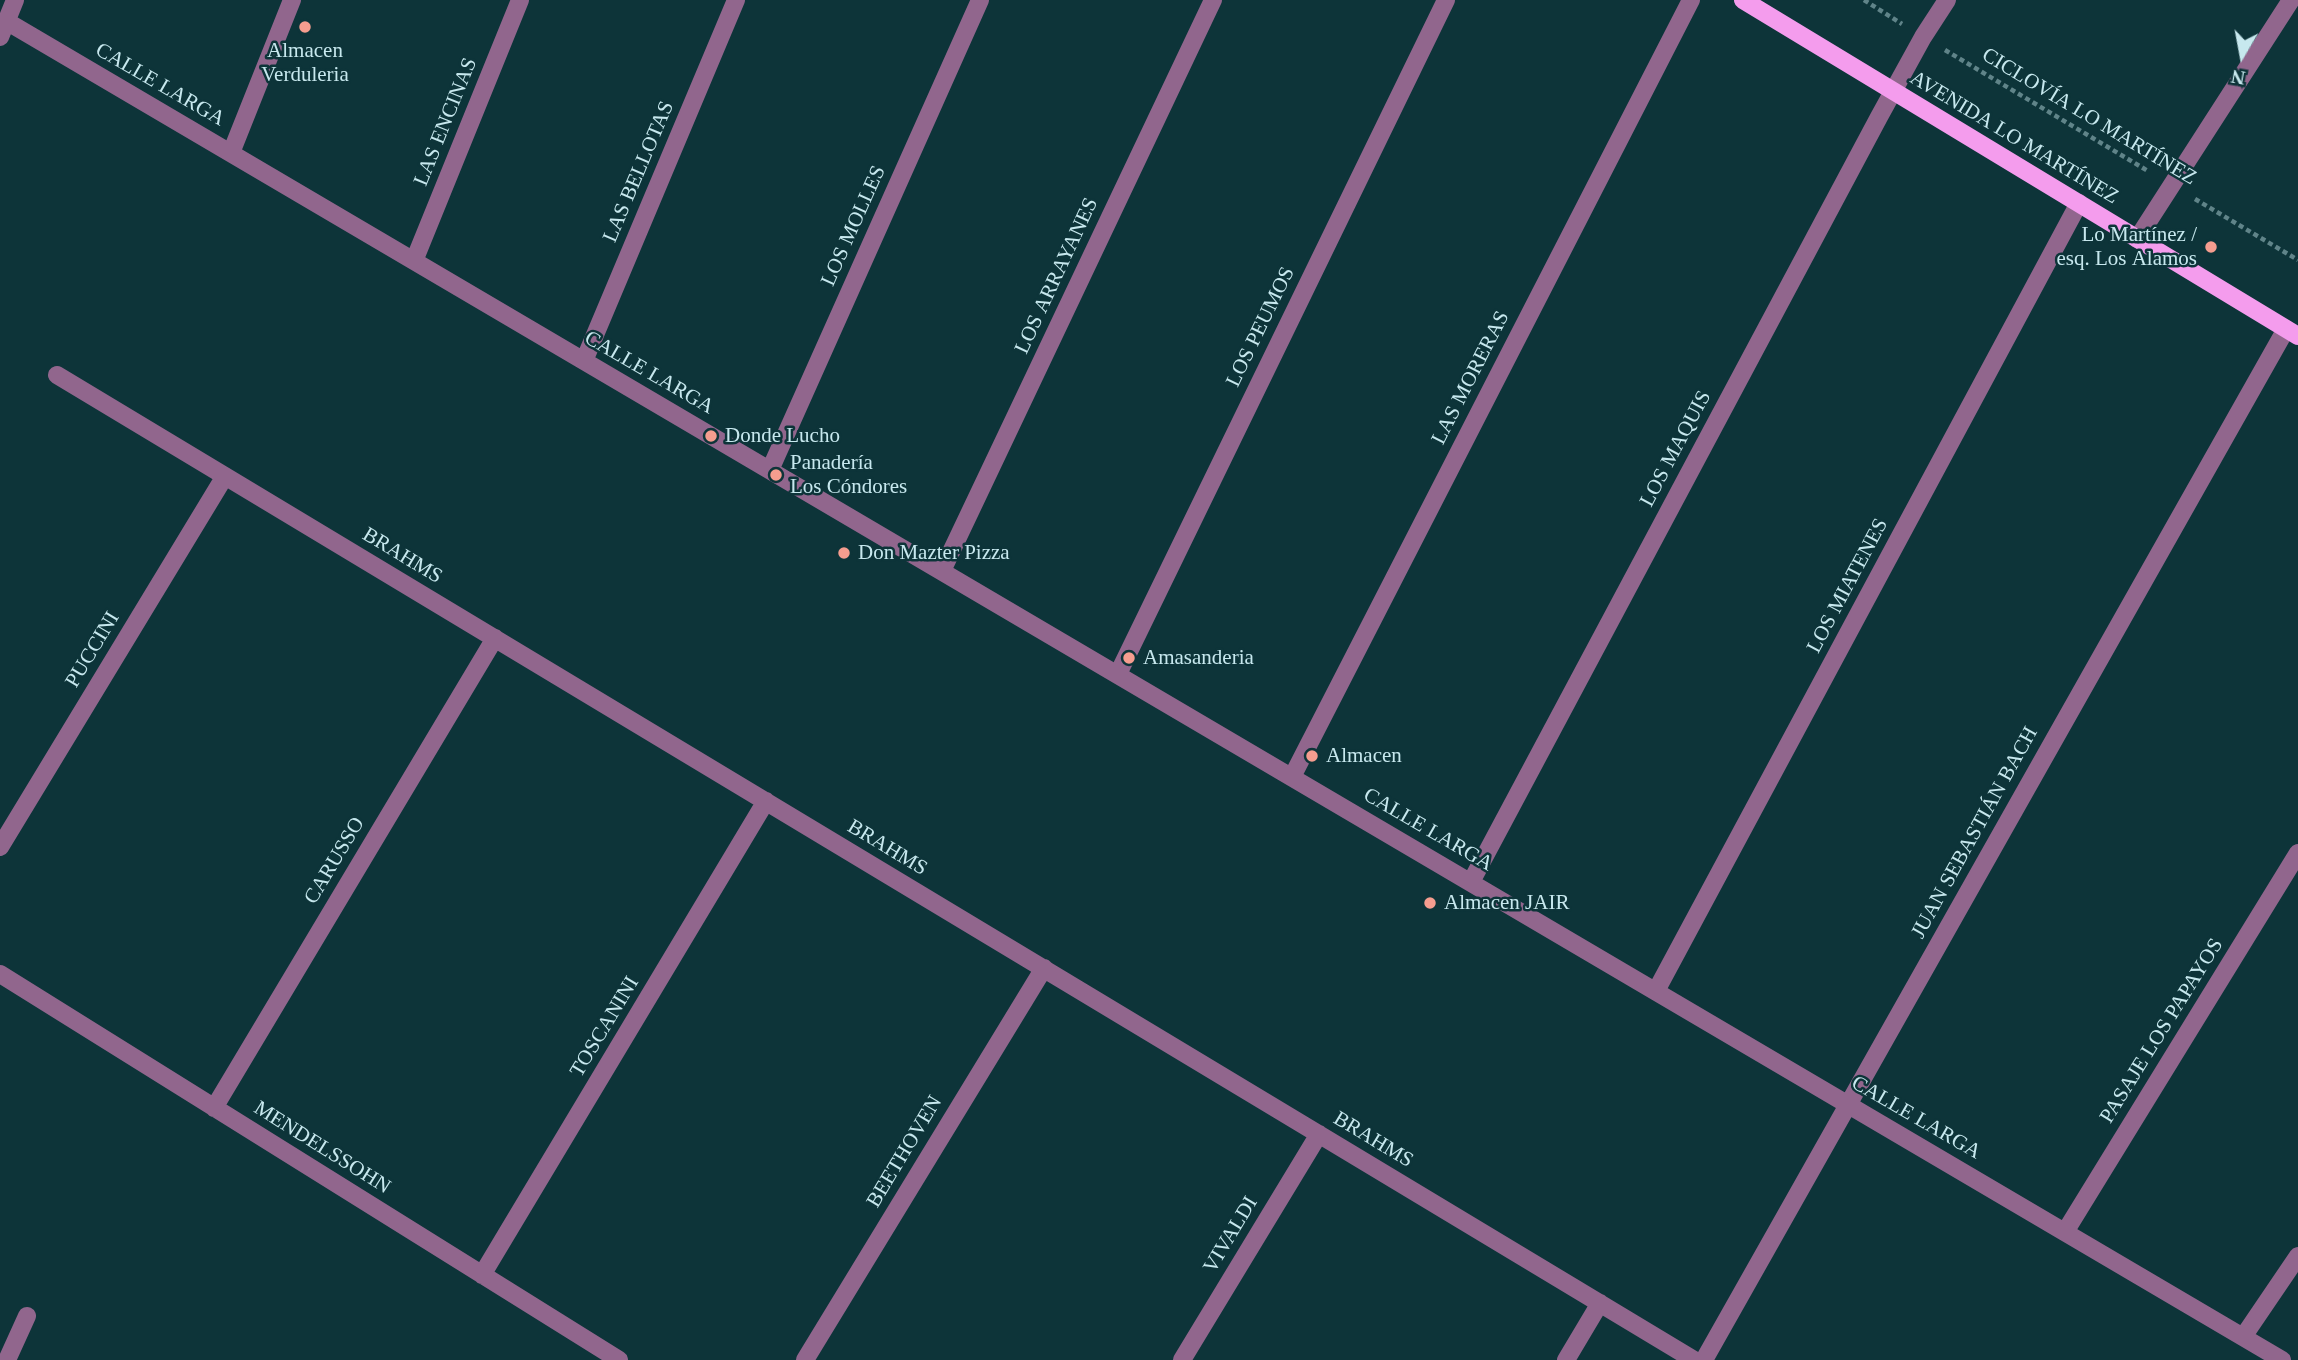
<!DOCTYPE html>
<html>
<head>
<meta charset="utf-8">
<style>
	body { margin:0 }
	#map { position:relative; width:2298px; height:1360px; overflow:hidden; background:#0d3439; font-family:"Times New Roman",serif }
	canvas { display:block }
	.north { position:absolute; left:2207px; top:21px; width:70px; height:70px; -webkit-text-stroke:5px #0d3439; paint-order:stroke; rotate:190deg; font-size:19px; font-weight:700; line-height:28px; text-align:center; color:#c7e8ee }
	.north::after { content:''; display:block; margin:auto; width:24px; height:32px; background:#c7e8ee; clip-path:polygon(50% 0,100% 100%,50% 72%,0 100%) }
</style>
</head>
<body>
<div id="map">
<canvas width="2298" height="1360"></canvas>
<div class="north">N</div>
</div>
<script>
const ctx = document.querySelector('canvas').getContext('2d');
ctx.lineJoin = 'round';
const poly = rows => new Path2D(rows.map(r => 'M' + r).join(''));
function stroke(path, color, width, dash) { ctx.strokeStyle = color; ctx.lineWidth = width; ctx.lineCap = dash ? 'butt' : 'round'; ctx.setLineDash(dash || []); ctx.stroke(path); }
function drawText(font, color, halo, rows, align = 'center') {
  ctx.font = font + ' "Times New Roman",serif'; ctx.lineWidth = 5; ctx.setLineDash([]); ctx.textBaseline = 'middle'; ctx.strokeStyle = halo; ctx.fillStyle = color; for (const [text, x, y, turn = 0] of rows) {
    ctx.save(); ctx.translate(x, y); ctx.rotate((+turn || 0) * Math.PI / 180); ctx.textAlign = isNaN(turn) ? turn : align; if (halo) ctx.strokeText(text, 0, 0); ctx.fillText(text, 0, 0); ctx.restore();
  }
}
const path = poly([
	[1864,0,1902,24],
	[1945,50,2148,171],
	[2195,199,2298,260]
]);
const minor = poly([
	[6,21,2282,1360],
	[0,37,15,0],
	[231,153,292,0],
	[2137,239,2291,0],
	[414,261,520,0],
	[584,361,736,0],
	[57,375,1694,1360],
	[770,470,980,0],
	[942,571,1213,0],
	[1118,674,1446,0],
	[1292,777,1691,0],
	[0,847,225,476],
	[1471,882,1879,117,1923,37,1947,0],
	[0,974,619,1360],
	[1656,991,2079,203],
	[214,1108,495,638],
	[2065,1232,2298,853],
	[482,1275,766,801],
	[2243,1337,2298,1256],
	[7,1360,27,1316],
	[805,1360,1044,968],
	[1182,1360,1319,1134],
	[1566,1360,1600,1303],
	[1704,1360,2286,329]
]);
const major = poly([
	[1743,0,2298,336]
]);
const markers = [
	[305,27,7,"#f59d8f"],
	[2211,247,7,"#f59d8f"],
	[711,436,7,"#f59d8f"],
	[776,475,7,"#f59d8f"],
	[844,553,7,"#f59d8f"],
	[1129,658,7,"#f59d8f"],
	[1312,756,7,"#f59d8f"],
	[1430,903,7,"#f59d8f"]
];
const poiNames = [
	["Almacen",305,51,"center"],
	["Verduleria",305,75,"center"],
	["Lo Martínez /",2197,235,"right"],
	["esq. Los Alamos",2197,259,"right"],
	["Donde Lucho",725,436],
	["Panadería",790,463],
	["Los Cóndores",790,487],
	["Don Mazter Pizza",858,553],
	["Amasanderia",1143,658],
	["Almacen",1326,756],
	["Almacen JAIR",1444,903]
];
const streetNames = [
	["CALLE LARGA",160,85,30],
	["CICLOVÍA LO MARTÍNEZ",2089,117,31],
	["LAS ENCINAS",446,122,-68],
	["AVENIDA LO MARTÍNEZ",2014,138,31],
	["LAS BELLOTAS",639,172,-67],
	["LOS MOLLES",854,226,-66],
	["LOS ARRAYANES",1057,276,-65],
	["LOS PEUMOS",1261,327,-64],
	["CALLE LARGA",649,373,30],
	["LAS MORERAS",1471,378,-63],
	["LOS MAQUIS",1676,449,-62],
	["BRAHMS",402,556,31],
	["LOS MIATENES",1848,586,-62],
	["PUCCINI",93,650,-59],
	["CALLE LARGA",1428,830,30],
	["JUAN SEBASTIÁN BACH",1975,833,-61],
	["BRAHMS",887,848,31],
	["CARUSSO",335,861,-59],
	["TOSCANINI",605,1027,-59],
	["PASAJE LOS PAPAYOS",2162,1031,-58],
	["CALLE LARGA",1916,1118,30],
	["BRAHMS",1373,1140,31],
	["MENDELSSOHN",322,1148,32],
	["BEETHOVEN",905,1152,-59],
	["VIVALDI",1231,1235,-59]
];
stroke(path, '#608489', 4.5, [5, 3.5]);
stroke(minor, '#91668d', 18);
stroke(major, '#f49ced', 18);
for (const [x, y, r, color] of markers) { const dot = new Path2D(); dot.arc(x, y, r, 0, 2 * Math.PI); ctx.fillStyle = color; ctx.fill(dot); stroke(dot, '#0d3439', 2.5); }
drawText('21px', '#c7e8ee', '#0d3439', poiNames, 'left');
drawText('21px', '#c7e8ee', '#0d3439', streetNames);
</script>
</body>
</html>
